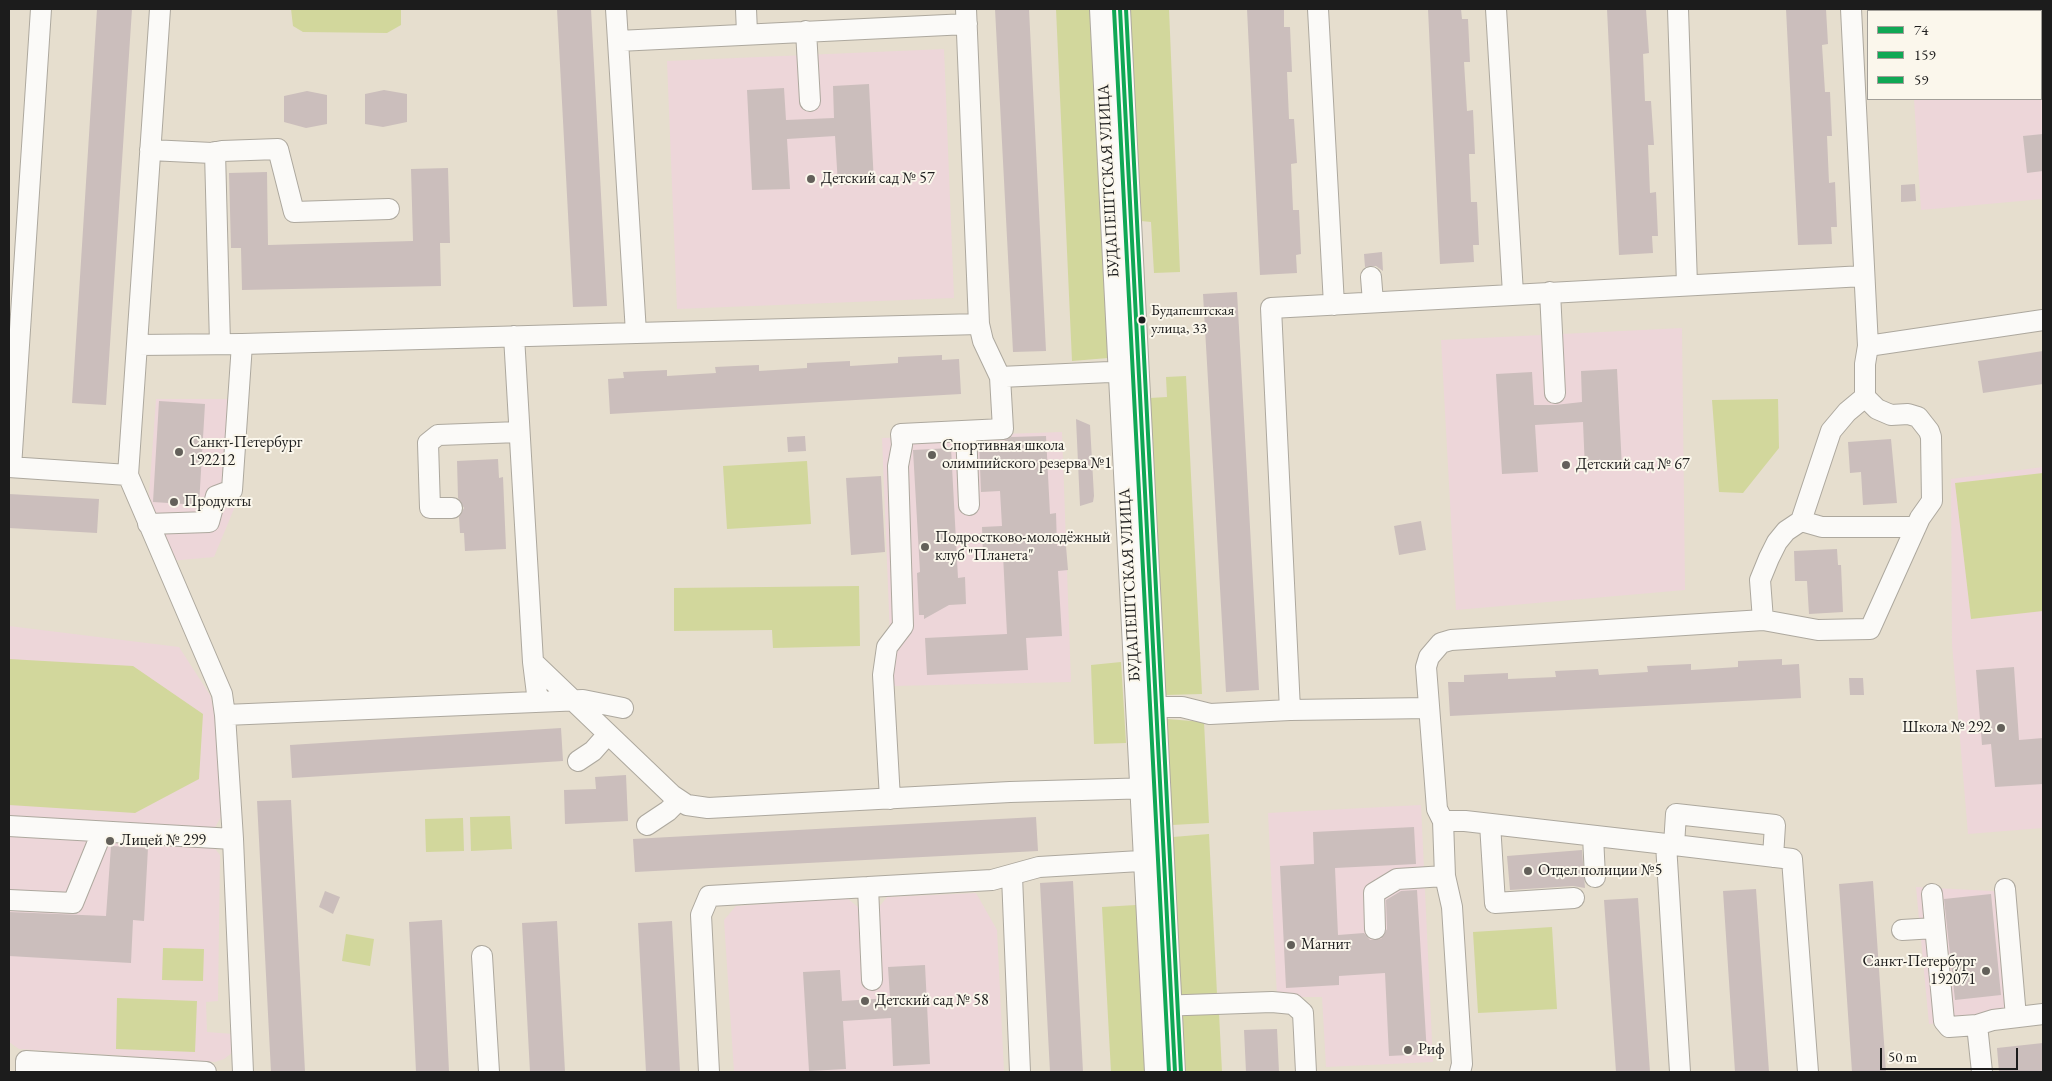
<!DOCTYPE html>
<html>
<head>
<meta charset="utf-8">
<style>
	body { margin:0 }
	#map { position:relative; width:2052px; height:1081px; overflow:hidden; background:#e6dece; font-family:"EB Garamond",serif }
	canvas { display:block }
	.frame { position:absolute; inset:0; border:10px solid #1c1c1c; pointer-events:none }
	.legend { position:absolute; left:1867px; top:10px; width:175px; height:90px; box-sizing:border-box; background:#fbf7ec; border:1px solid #a29f99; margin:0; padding:6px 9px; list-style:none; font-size:15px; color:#1c1c1c }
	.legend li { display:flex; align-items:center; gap:10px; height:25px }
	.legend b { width:25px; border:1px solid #a29f99 }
	.scale { position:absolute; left:1880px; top:1048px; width:138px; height:22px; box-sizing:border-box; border:2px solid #1c1c1c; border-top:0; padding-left:6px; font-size:15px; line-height:18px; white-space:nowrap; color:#1c1c1c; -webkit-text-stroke:4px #fbf7ec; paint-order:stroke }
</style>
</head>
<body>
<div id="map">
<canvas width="2052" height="1081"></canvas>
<div class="frame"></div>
<ul class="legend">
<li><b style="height:6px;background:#10a855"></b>74</li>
<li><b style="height:6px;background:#10a855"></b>159</li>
<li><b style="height:6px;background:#10a855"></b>59</li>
</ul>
<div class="scale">50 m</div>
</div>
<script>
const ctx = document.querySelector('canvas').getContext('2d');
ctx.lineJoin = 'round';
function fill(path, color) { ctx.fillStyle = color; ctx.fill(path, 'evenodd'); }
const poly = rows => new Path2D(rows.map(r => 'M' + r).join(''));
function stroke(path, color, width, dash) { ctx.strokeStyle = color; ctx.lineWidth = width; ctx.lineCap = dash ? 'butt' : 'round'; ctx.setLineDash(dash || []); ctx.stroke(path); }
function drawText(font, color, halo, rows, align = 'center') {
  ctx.font = font + ' "EB Garamond",serif'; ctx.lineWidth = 4; ctx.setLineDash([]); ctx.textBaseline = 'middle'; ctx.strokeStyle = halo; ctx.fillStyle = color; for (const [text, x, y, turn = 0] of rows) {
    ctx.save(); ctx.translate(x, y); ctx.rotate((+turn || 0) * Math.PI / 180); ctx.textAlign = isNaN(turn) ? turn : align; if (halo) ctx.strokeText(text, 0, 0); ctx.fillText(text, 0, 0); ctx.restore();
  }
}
const built = poly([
	[1901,9,2043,9,2043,199,1921,210,1914,99,2041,99,2041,11,1902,11],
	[944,49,954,298,677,309,667,61],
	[1682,328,1685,590,1456,610,1441,340],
	[156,399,244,399,236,504,214,557,170,561,149,495],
	[1062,432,1071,682,892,686,882,438],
	[2043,467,2043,828,1968,834,1952,644,1951,479],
	[9,626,179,647,210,695,216,718,222,815,213,831,211,844,220,855,218,1001,206,1002,207,1032,233,1034,233,1052,224,1059,215,1062,19,1049,9,1042],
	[1421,805,1433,1062,1326,1067,1322,997,1277,997,1268,813],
	[1916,887,2011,892,2023,1017,1929,1024],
	[976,893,997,930,1004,1072,734,1072,724,920,736,906,847,898,859,908,879,907,887,897]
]);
const green = poly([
	[291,9,401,9,401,25,387,33,303,32,293,26],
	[1056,9,1090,9,1108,358,1072,361],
	[1130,9,1169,9,1180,272,1154,273,1151,222,1141,221],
	[1186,376,1202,694,1165,695,1150,398,1167,397,1166,377],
	[1778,399,1779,448,1743,493,1719,492,1712,400],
	[807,461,811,524,727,529,723,466],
	[2043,473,2043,611,1971,619,1955,483],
	[859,586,860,646,773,648,772,630,674,631,674,588],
	[9,659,133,666,203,714,199,779,135,813,9,805],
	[1121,662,1126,743,1094,744,1091,665],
	[1167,719,1204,722,1209,823,1172,825],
	[510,816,512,849,471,851,470,817],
	[463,818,464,851,426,852,425,819],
	[1209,834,1217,994,1181,996,1173,837],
	[1136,905,1145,1072,1111,1072,1102,907],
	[1552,927,1557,1009,1478,1013,1473,932],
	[346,934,374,939,370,966,342,961],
	[163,948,204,949,203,981,162,980],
	[117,998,197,1001,195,1052,116,1049],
	[1219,1013,1222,1072,1185,1072,1182,1015]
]);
const building = poly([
	[97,9,132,9,106,405,72,403],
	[557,9,591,9,607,306,573,307],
	[995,9,1029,9,1046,351,1013,352],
	[1247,9,1284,9,1284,27,1290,27,1292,72,1287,72,1289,119,1294,119,1297,163,1291,164,1293,210,1299,210,1301,254,1296,255,1297,273,1260,275],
	[1428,9,1461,9,1462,19,1468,19,1470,62,1464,62,1467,111,1473,110,1475,154,1469,154,1471,202,1477,202,1479,245,1473,245,1474,262,1440,264],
	[1607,9,1646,9,1649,53,1643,54,1645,101,1651,101,1654,145,1648,145,1650,193,1656,192,1658,236,1652,236,1653,253,1619,255],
	[1786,9,1826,9,1828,44,1822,45,1825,92,1830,92,1832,136,1827,136,1829,183,1835,182,1837,227,1831,227,1832,244,1798,245],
	[869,84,874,184,838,185,835,136,787,139,790,189,752,190,747,90,784,88,786,120,834,118,833,86],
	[384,90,407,94,407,122,383,127,365,124,365,94],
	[307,91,327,95,327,124,306,128,284,122,284,96],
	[2043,134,2043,171,2027,173,2023,136],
	[448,168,450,243,440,243,441,286,242,290,241,248,231,248,229,173,267,172,268,245,413,241,411,169],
	[1915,184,1916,201,1901,202,1901,185],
	[1382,252,1383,271,1376,266,1365,267,1364,254],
	[1237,292,1259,690,1226,692,1203,294],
	[2043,351,2043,384,1983,393,1978,361],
	[942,355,942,360,959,359,961,394,610,414,608,379,624,378,623,372,667,370,667,376,716,373,715,367,736,366,759,365,759,371,807,368,807,363,850,361,850,366,898,363,898,357],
	[1617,369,1622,468,1585,470,1583,422,1535,425,1538,472,1502,474,1496,374,1532,372,1534,405,1555,405,1582,402,1581,371],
	[159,401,205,404,199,505,153,502],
	[1076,419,1090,425,1094,496,1093,502,1080,506],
	[805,436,806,451,788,452,787,437],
	[1046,436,1050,514,1056,513,1057,546,1066,546,1068,570,1058,571,1062,636,1026,638,1028,670,927,675,925,638,1007,634,1003,555,983,556,982,527,1002,526,1000,491,981,492,979,442,1004,441,1011,437],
	[1891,439,1897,503,1863,505,1861,472,1850,473,1848,442],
	[951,448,958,578,965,577,966,604,949,605,924,619,924,615,919,615,917,573,920,572,913,450],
	[498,459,499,478,503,477,506,549,465,551,464,533,460,533,459,517,464,508,458,498,457,461],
	[881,476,885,552,851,555,846,478],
	[9,494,99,499,97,533,9,528],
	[1421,521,1426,550,1399,555,1394,526],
	[1837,549,1838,565,1841,565,1843,612,1809,614,1807,581,1795,581,1794,551],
	[1782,659,1782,665,1799,664,1801,698,1450,716,1448,682,1464,682,1464,675,1508,673,1508,679,1556,677,1555,671,1598,669,1599,675,1648,672,1647,666,1691,664,1691,670,1738,667,1738,661],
	[2014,667,2019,740,2043,738,2043,784,1995,787,1991,744,1982,745,1976,670],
	[1849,678,1863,678,1864,695,1850,695],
	[561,728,563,761,292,778,290,745],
	[626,775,628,821,565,824,564,790,596,789,595,777],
	[291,800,305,1072,271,1072,257,801],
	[1036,817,1038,851,635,872,633,839],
	[1414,827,1416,864,1335,868,1338,935,1364,933,1370,940,1381,939,1387,929,1386,900,1401,891,1417,890,1427,1054,1389,1056,1385,973,1339,976,1339,985,1286,988,1280,866,1314,864,1313,832],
	[111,846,148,848,144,921,133,920,131,963,9,956,9,912,106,916],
	[1582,850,1585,888,1573,886,1510,890,1507,856],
	[1073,881,1083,1072,1050,1072,1040,883],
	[1873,881,1886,1072,1852,1072,1839,884],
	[1756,889,1769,1072,1735,1072,1723,891],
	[325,891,340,897,333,914,319,907],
	[1991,894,2001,995,1955,1000,1944,899],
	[1638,898,1650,1072,1616,1072,1604,900],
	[442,920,449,1072,416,1072,409,922],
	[557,921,565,1072,530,1072,522,923],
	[672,921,680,1072,646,1072,638,923],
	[925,965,930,1064,893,1066,891,1018,843,1021,846,1069,809,1071,803,972,840,970,842,1001,890,998,888,967],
	[1277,1029,1279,1072,1246,1072,1244,1030],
	[2043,1043,2043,1072,1999,1072,1997,1048]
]);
const minor = poly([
	[160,9,128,475,222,694,225,715,233,839,243,1072],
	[616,9,618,41],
	[746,9,747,33],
	[1100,9,1155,1072],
	[1120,9,1175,1072],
	[1318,9,1334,305],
	[1496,9,1513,294],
	[1678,9,1687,285],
	[806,31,810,101],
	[150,150,212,153,222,151,278,149,294,212,389,209],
	[215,152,220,344],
	[1371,277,1373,302],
	[1550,292,1555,393],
	[636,333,979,324],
	[514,336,533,662,538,702],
	[137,345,242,344,636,333,618,41,967,24],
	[1868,346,2043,320],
	[1000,377,1132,371],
	[966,431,969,505],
	[9,467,128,475],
	[11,467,41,9],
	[452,508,430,508,428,443,438,435,519,432],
	[1801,521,1822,527,1916,527],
	[148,524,209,522,216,496,232,490,242,344],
	[1763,620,1818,630,1870,629,1920,518,1932,501,1931,437,1929,431,1918,417,1908,414,1891,415,1877,409,1865,397],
	[533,662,672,795,687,805,708,808,1010,792,1153,788],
	[1144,707,1182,707,1210,714,1290,710,1429,708],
	[1290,710,1271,308,1864,276],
	[225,715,583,700,623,708],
	[578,761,593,751,608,734],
	[890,799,883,675,887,647,903,626,898,466,902,445,901,434,1003,429,1000,377,983,341,979,324,966,9],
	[1443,821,1465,821,1666,844],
	[1490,824,1495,903,1574,898],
	[647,825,668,811,679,800],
	[9,826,233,839],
	[1593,836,1595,877],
	[1674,845,1676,814,1775,825,1773,857],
	[1012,876,1020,1072],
	[868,887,872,980],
	[2005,889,2016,1017],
	[1932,894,1944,1021,1949,1027,1977,1025],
	[9,900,73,903,102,832],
	[1375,929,1374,893,1397,879,1445,876],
	[1902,930,1935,928],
	[482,956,489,1072],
	[1158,1006,1272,1002,1293,1004,1303,1013,1306,1072],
	[26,1072,26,1061,206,1072],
	[709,1072,701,915,709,896,992,880,1039,867,1157,860],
	[1460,1072,1462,1064,1452,907,1445,876,1443,821,1437,809,1426,667,1429,657,1441,643,1451,640,1763,620,1760,580,1769,558,1777,542,1786,531,1801,521,1831,431,1847,412,1865,397,1865,364,1868,346,1851,9],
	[1680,1072,1666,844,1792,859,1808,1072],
	[1982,1072,1977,1025,1993,1020,2043,1014]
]);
const bus1 = poly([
	[1120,9,1175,1072]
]);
const bus2 = poly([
	[1114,9,1169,1072]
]);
const bus3 = poly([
	[1126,9,1181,1072]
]);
const markers = [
	[811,179,5,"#63605a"],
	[1142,320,4.5,"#1c1c1c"],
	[179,452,5,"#63605a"],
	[932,455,5,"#63605a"],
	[1566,465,5,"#63605a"],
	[174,502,5,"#63605a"],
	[925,547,5,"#63605a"],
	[2001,728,5,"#63605a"],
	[110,841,5,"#63605a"],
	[1528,871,5,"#63605a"],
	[1291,945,5,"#63605a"],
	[1986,971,5,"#63605a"],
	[865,1001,5,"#63605a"],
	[1408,1050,5,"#63605a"]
];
const busNames = [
	["Будапештская",1151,311],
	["улица, 33",1151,329]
];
const poiNames = [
	["Детский сад № 57",821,179],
	["Санкт-Петербург",189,443],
	["192212",189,461],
	["Спортивная школа",942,446],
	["олимпийского резерва №1",942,464],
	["Детский сад № 67",1576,465],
	["Продукты",184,502],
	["Подростково-молодёжный",935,538],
	["клуб \"Планета\"",935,556],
	["Школа № 292",1991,728,"right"],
	["Лицей № 299",120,841],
	["Отдел полиции №5",1538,871],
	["Магнит",1301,945],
	["Санкт-Петербург",1976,962,"right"],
	["192071",1976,980,"right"],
	["Детский сад № 58",875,1001],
	["Риф",1418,1050]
];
const streetNames = [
	["БУДАПЕШТСКАЯ УЛИЦА",1109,181,-93],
	["БУДАПЕШТСКАЯ УЛИЦА",1130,585,-93]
];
fill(built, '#edd6d9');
fill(green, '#d2d79c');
fill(building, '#cbbebc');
stroke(minor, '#ada89e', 22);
stroke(minor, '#fbfaf8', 20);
stroke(bus1, '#10a855', 4);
stroke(bus2, '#10a855', 4);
stroke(bus3, '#10a855', 4);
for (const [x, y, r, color] of markers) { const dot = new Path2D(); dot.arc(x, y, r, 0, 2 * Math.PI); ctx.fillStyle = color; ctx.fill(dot); stroke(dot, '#fbf7ec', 2); }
drawText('15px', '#1c1c1c', '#fbf7ec', busNames, 'left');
drawText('16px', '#1c1c1c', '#fbf7ec', poiNames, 'left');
drawText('16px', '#1c1c1c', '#fbf7ec', streetNames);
</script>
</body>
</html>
